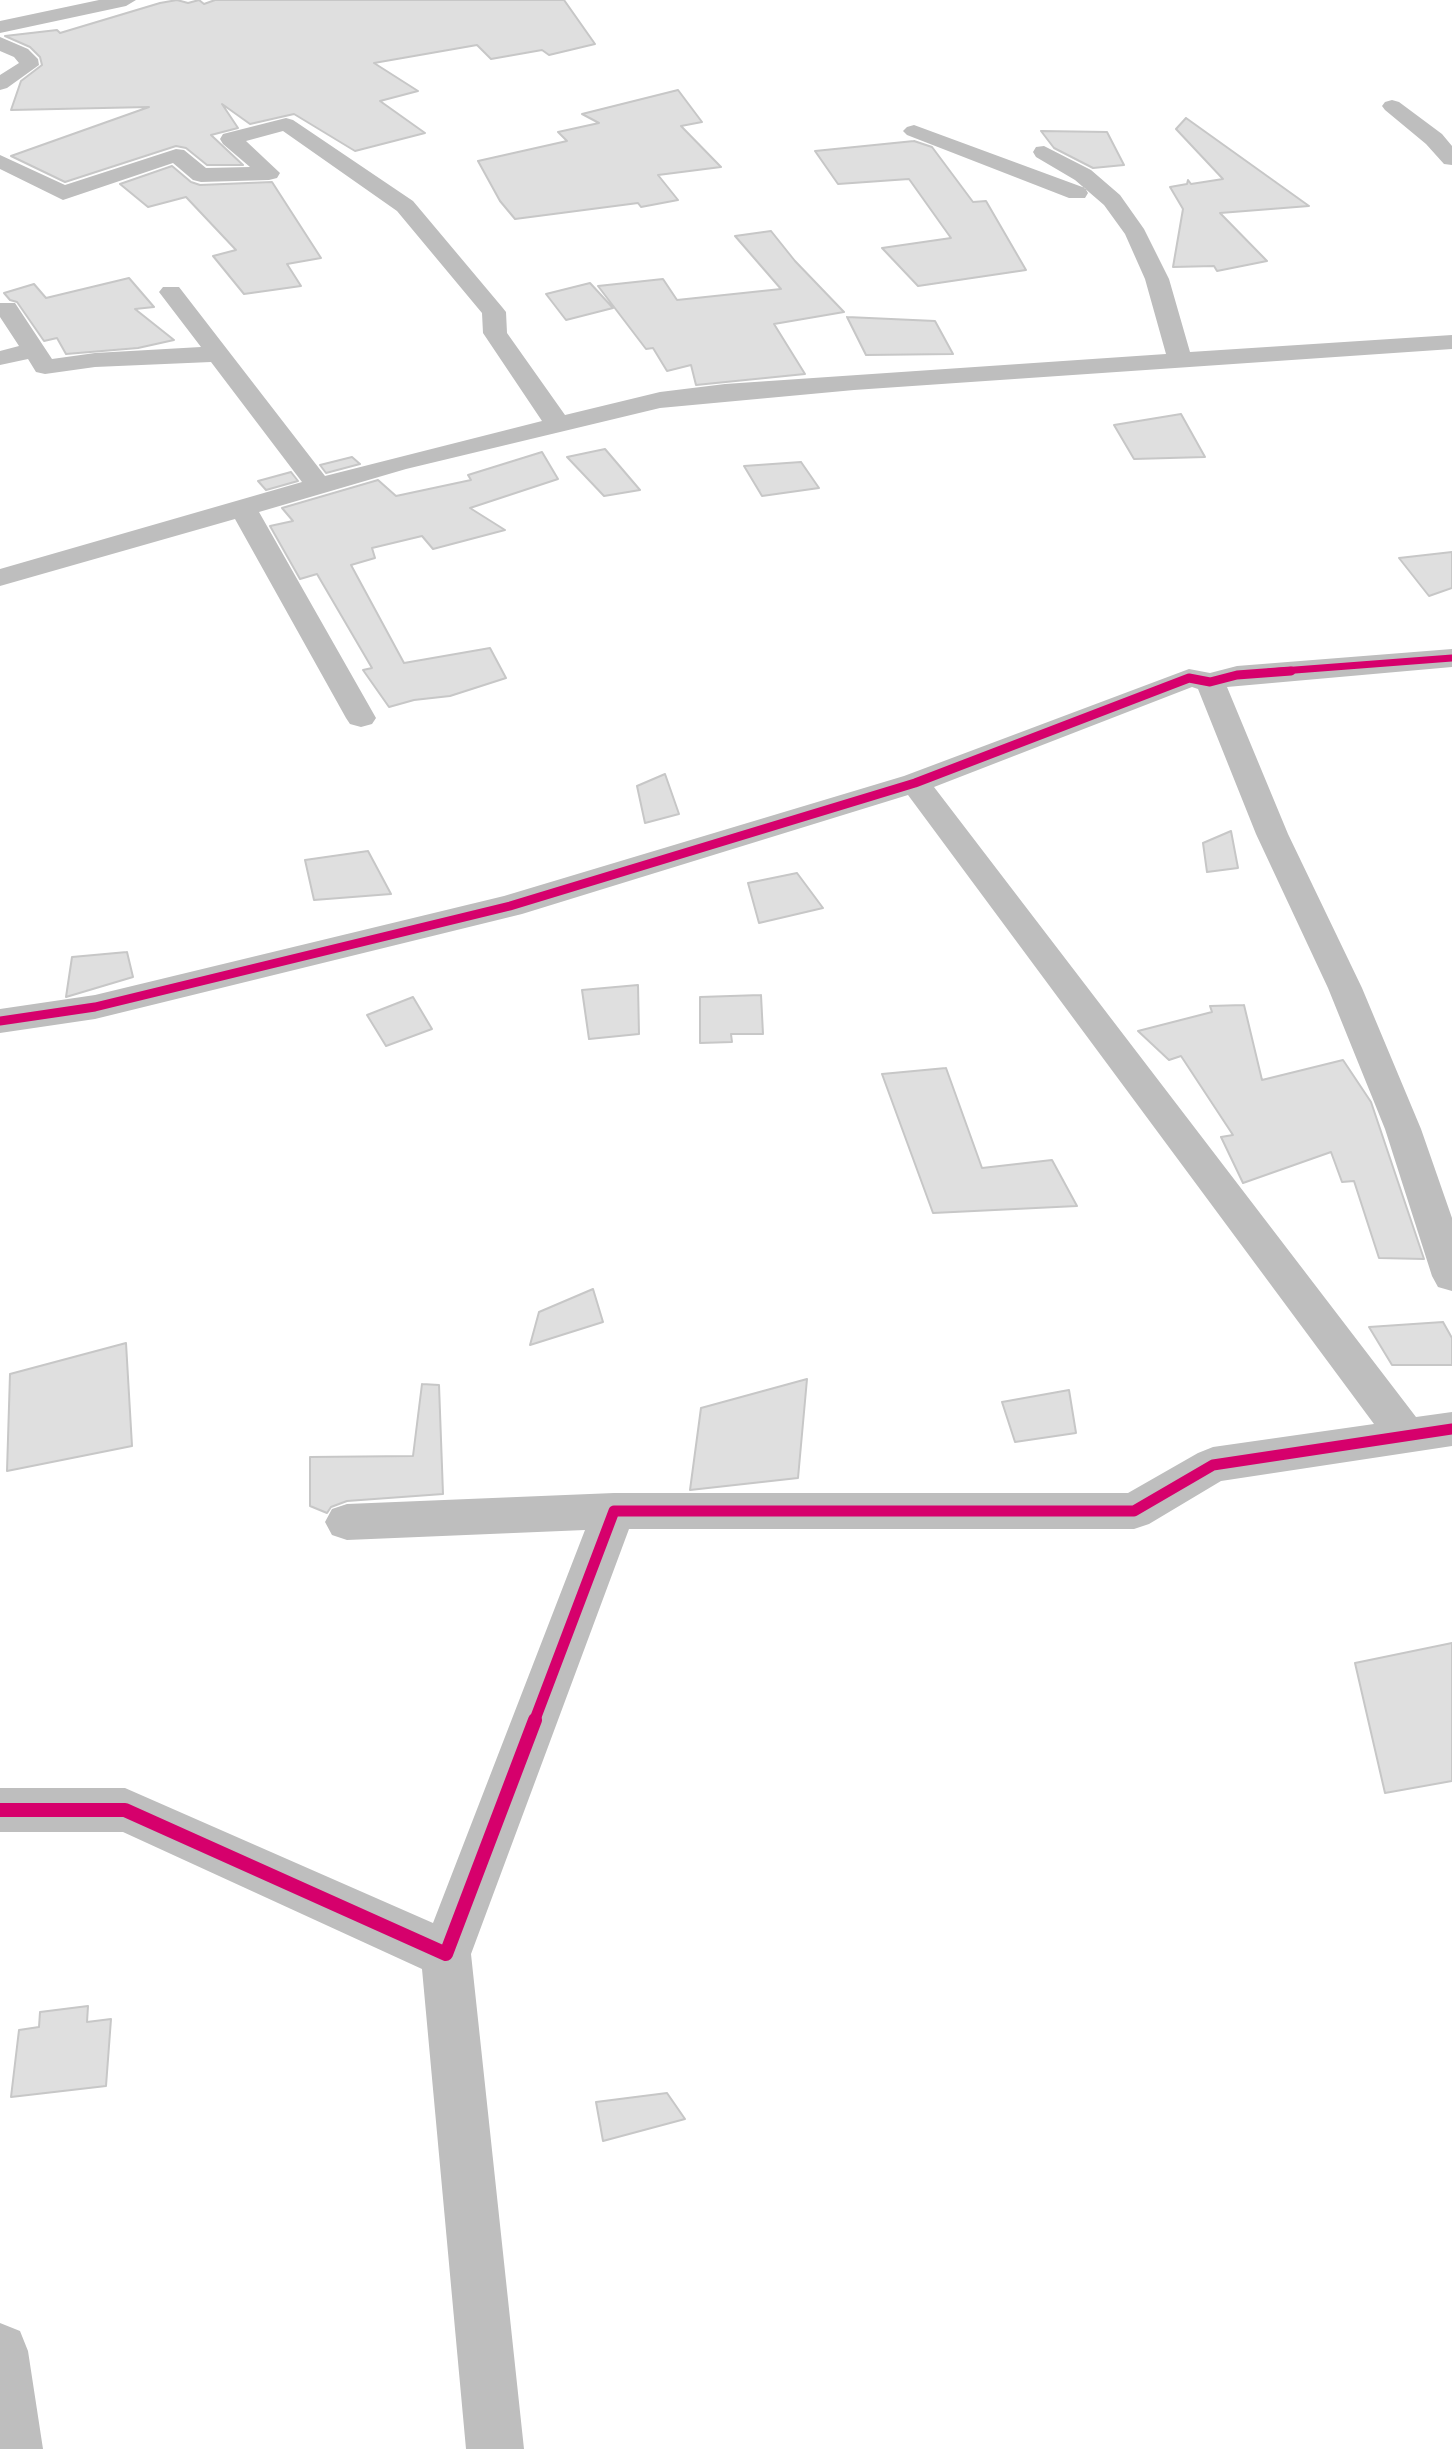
<!DOCTYPE html>
<html>
<head>
<meta charset="utf-8">
<style>
	body { margin:0 }
	canvas { display:block; background:#fff }
</style>
</head>
<body>
<canvas width="1452" height="2449"></canvas>
<script>
const ctx = document.querySelector('canvas').getContext('2d');
ctx.lineJoin = 'round';
function fill(path, color) { ctx.fillStyle = color; ctx.fill(path, 'evenodd'); }
const poly = rows => new Path2D(rows.map(r => 'M' + r).join(''));
function stroke(path, color, width, dash) { ctx.strokeStyle = color; ctx.lineWidth = width; ctx.lineCap = dash ? 'butt' : 'round'; ctx.setLineDash(dash || []); ctx.stroke(path); }
const building = poly([
	[177,0,188,3,199,0,204,4,215,0,564,0,595,44,549,55,542,50,491,59,477,45,374,63,418,91,380,101,425,133,355,151,294,114,250,124,222,104,238,128,211,135,243,165,207,165,186,148,176,146,65,182,11,156,149,107,11,110,21,81,42,65,40,57,30,47,5,36,57,30,60,33,160,3,177,0],
	[678,90,702,122,681,126,721,167,658,175,678,200,641,207,638,203,515,219,500,201,478,161,567,141,558,132,599,123,582,114,678,90],
	[1186,118,1309,206,1220,213,1267,261,1217,271,1214,266,1173,267,1183,209,1170,187,1187,184,1188,180,1191,184,1223,179,1176,129,1186,118],
	[1041,131,1107,132,1124,165,1093,168,1054,148,1041,131],
	[914,141,932,147,973,202,986,201,1026,270,918,286,882,248,951,238,909,179,838,184,815,151,914,141],
	[172,166,191,182,200,185,272,182,321,258,287,264,301,286,244,294,213,256,236,250,186,197,148,207,120,184,172,166],
	[771,231,795,261,844,312,774,324,805,374,696,385,691,365,667,371,653,348,646,349,598,286,663,279,677,300,781,289,735,236,771,231],
	[129,278,154,307,135,309,174,340,138,348,66,354,57,338,44,341,17,302,10,300,4,293,34,284,46,298,129,278],
	[590,283,613,308,566,320,546,294,590,283],
	[847,317,935,321,953,354,866,355,847,317],
	[1181,414,1205,457,1134,459,1114,425,1181,414],
	[605,449,640,490,604,496,567,457,605,449],
	[542,452,558,479,470,508,505,530,433,549,422,536,372,548,375,558,351,565,404,663,490,648,506,678,450,696,414,700,389,707,363,670,372,668,317,574,300,579,270,526,293,521,282,508,378,480,396,496,471,480,468,475,542,452],
	[352,457,360,464,326,473,320,465,352,457],
	[801,462,819,488,762,496,744,466,801,462],
	[291,472,298,481,266,490,258,481,291,472],
	[1452,552,1452,588,1429,596,1399,558,1452,552],
	[665,774,679,814,645,823,637,786,665,774],
	[1231,831,1238,868,1207,872,1203,843,1231,831],
	[368,851,391,894,314,900,305,860,368,851],
	[797,873,823,908,759,923,748,883,797,873],
	[127,952,133,977,66,997,72,957,127,952],
	[638,985,639,1034,589,1039,582,990,638,985],
	[761,995,763,1034,731,1034,732,1042,700,1043,700,997,761,995],
	[413,997,432,1029,386,1046,367,1015,413,997],
	[1244,1005,1262,1080,1343,1060,1371,1102,1424,1259,1379,1258,1354,1181,1342,1182,1331,1152,1243,1183,1221,1137,1233,1135,1181,1056,1169,1060,1138,1031,1212,1012,1210,1006,1244,1005],
	[946,1068,982,1168,1052,1160,1077,1206,933,1213,882,1074,946,1068],
	[593,1289,603,1322,530,1345,539,1312,593,1289],
	[1443,1322,1452,1338,1452,1365,1392,1365,1369,1327,1443,1322],
	[126,1343,132,1446,7,1471,10,1374,126,1343],
	[807,1379,798,1478,690,1490,701,1408,807,1379],
	[422,1384,439,1385,443,1494,347,1501,331,1507,327,1513,310,1506,310,1457,413,1456,422,1384],
	[1069,1390,1076,1433,1015,1442,1002,1402,1069,1390],
	[1452,1643,1452,1781,1385,1793,1355,1663,1452,1643],
	[88,2006,87,2022,111,2019,106,2086,11,2097,19,2030,39,2027,40,2012,88,2006],
	[667,2093,685,2119,603,2141,596,2102,667,2093]
]);
const minor = poly([
	[99,0,136,0,126,6,0,33,0,21,99,0],
	[0,37,28,49,38,59,39,65,7,88,0,90,0,75,19,63,14,57,0,51,0,37],
	[1392,100,1399,102,1442,134,1452,146,1452,165,1444,164,1426,144,1385,110,1382,106,1385,102,1392,100],
	[286,118,293,120,413,201,502,307,506,312,507,333,565,415,660,392,725,384,1166,354,1145,279,1125,234,1104,205,1075,180,1036,157,1033,152,1036,147,1044,146,1091,170,1120,195,1144,229,1169,279,1190,352,1452,335,1452,349,854,390,660,408,406,469,259,512,376,718,372,724,361,727,350,724,346,718,235,519,0,586,0,569,302,482,211,362,95,367,45,374,36,372,28,359,0,365,0,351,19,346,0,317,0,303,15,303,52,359,95,353,201,347,159,292,163,287,179,287,325,476,542,421,483,333,482,313,397,211,283,131,246,141,280,173,277,178,269,180,201,182,193,180,173,163,63,200,0,169,0,155,65,185,176,149,184,150,206,168,250,167,223,144,220,139,223,134,286,118],
	[914,125,1085,188,1088,193,1085,198,1069,198,907,135,903,131,907,127,914,125],
	[1452,649,1452,667,1227,687,1288,834,1362,988,1421,1129,1452,1218,1452,1291,1438,1287,1432,1276,1385,1129,1328,988,1256,834,1198,689,1192,687,934,787,1416,1417,1452,1412,1452,1446,1221,1481,1149,1524,1134,1529,629,1529,471,1954,524,2449,466,2449,422,1969,123,1832,0,1832,0,1788,125,1788,433,1923,585,1530,347,1540,332,1535,325,1522,332,1509,347,1504,614,1493,1128,1493,1198,1453,1213,1447,1374,1424,908,795,522,914,95,1019,0,1033,0,1009,95,995,504,896,904,776,1189,669,1210,673,1237,666,1452,649],
	[0,2323,20,2331,28,2351,43,2449,0,2449,0,2323]
]);
const cyclewayFar3 = poly([
	[1269,672,1452,658]
]);
const cyclewayFar2 = poly([
	[0,1021,95,1007,510,906,915,783,1189,678,1210,682,1237,675,1291,671]
]);
const cyclewayFar1 = poly([
	[534,1722,614,1511,1134,1511,1213,1465,1452,1429]
]);
const cycleway = poly([
	[0,1810,125,1810,446,1954,535,1720]
]);
fill(building, '#dfdfdf');
stroke(building, '#c7c7c7', 2);
fill(minor, '#bebebe');
stroke(cyclewayFar3, '#d6006c', 7);
stroke(cyclewayFar2, '#d6006c', 9);
stroke(cyclewayFar1, '#d6006c', 11);
stroke(cycleway, '#d6006c', 14);
</script>
</body>
</html>
